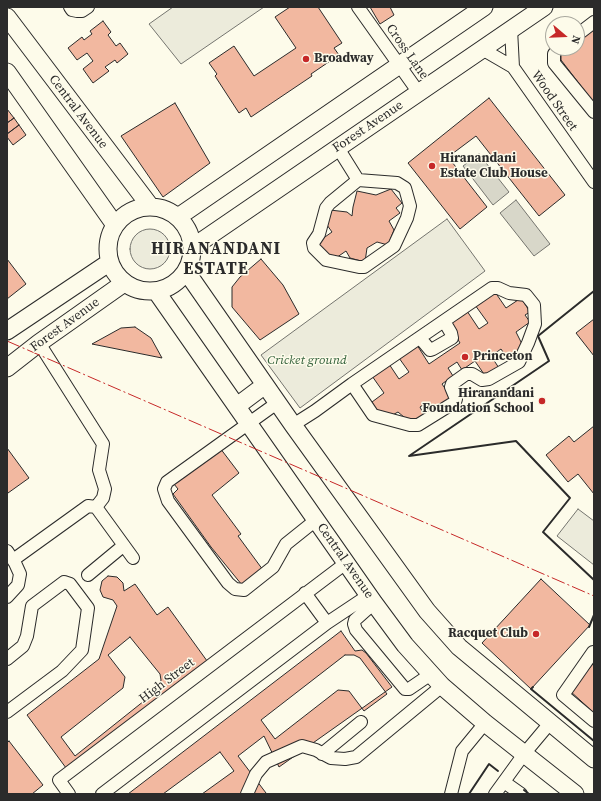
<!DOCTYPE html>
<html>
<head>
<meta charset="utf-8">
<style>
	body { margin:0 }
	#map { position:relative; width:601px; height:801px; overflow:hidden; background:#fdfbea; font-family:"Source Serif 4",serif }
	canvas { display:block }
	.frame { position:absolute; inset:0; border:8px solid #2b2b2b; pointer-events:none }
	.north { position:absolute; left:545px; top:16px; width:40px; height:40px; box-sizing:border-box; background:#fdfbea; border:1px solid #a9a89e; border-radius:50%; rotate:109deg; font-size:11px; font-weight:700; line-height:16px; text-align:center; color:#2b2b2b }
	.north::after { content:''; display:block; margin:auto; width:14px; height:18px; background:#c62828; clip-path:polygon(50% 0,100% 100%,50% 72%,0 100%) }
</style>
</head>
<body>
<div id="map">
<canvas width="601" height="801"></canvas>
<div class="frame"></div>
<div class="north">N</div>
</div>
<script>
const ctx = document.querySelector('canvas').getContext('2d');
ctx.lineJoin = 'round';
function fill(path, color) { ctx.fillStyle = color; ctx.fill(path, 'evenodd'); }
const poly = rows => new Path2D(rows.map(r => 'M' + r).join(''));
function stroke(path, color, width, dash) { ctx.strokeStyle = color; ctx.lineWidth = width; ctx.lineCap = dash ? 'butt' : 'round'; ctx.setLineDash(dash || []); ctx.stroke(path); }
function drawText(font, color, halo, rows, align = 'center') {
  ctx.font = font + ' "Source Serif 4",serif'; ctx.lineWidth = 3; ctx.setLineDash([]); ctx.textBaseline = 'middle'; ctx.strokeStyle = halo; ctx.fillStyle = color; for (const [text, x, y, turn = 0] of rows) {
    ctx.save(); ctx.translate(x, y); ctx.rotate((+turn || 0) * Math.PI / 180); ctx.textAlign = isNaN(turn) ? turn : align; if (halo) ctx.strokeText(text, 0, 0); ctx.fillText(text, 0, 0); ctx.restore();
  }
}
const green = poly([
	[173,7,264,7,181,64,149,24,173,7],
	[447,219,485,271,300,408,261,355,447,219],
	'130 249a20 20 0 1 1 40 0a20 20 0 1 1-40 0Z',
	[578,509,594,521,594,565,557,536,578,509]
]);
const water = poly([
	[479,154,509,192,493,205,463,166,479,154],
	[516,200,550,244,534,256,500,213,516,200]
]);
const building = poly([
	[290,7,318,7,342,43,334,48,339,55,311,74,312,76,251,117,246,108,239,113,215,76,217,74,209,63,234,46,254,76,296,48,275,17,290,7],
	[370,7,390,7,394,15,380,24,370,7],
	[103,21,111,32,108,35,116,46,120,43,128,54,117,63,115,60,105,67,109,71,93,83,83,69,93,61,87,53,77,60,68,48,82,37,84,40,92,34,90,31,103,21],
	[594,28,594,103,561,60,561,56,562,52,568,48,577,48,577,41,594,28],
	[489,98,565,195,539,216,476,136,452,154,456,159,452,162,487,207,460,229,408,163,489,98],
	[175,103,210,163,163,197,121,136,175,103],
	[7,109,14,118,7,123,7,109],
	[14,118,19,125,7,134,7,123,14,118],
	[19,125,26,135,13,145,7,137,7,134,19,125],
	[391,189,402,203,396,208,400,213,389,221,394,230,388,245,377,242,367,248,365,262,350,258,346,251,333,260,328,253,324,256,315,244,332,232,327,225,330,210,347,212,352,216,353,207,357,191,376,195,391,189],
	[7,259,26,284,7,299,7,259],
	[261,259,283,285,299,314,260,340,232,307,232,287,240,277,261,259],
	[495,292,506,308,521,298,530,312,525,315,530,322,516,332,523,346,509,361,501,349,491,356,499,368,486,377,475,361,462,370,457,362,448,368,453,376,442,384,453,400,433,413,426,403,420,407,424,415,411,423,398,412,387,418,378,415,372,402,384,393,372,376,389,364,399,379,409,372,399,358,417,345,429,364,460,343,449,324,467,311,479,329,488,323,475,305,495,292],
	[594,319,594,356,576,333,594,319],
	[135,327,151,338,162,358,92,344,121,328,135,327],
	[594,426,594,494,578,474,568,482,546,455,569,436,574,442,594,426],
	[7,448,29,478,8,493,7,492,7,448],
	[220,448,239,473,212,495,241,534,238,536,263,570,242,585,211,547,173,494,178,489,174,484,220,448],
	[108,576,117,577,123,583,124,591,135,584,157,615,168,607,210,665,69,772,27,715,99,659,117,606,113,600,103,597,100,590,102,581,108,576],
	[541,579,590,625,531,689,482,643,541,579],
	[341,631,355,651,362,650,366,653,392,687,279,767,264,736,238,756,266,793,264,794,128,794,341,631],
	[130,637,160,674,161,680,159,689,75,756,61,737,123,688,125,677,108,655,130,637],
	[345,655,354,655,360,658,387,694,364,711,349,691,338,690,275,739,261,720,345,655],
	[594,663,594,713,569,690,594,663],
	[9,741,43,785,32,794,7,794,7,743,9,741],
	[220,752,234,771,202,794,163,794,220,752]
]);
const street = poly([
	[70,7,72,10,77,11,82,11,88,7],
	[358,7,419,93],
	[511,29,513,67,594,182],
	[577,35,594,22],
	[558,48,554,54,554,63,594,112],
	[482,49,513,67],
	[338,148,358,180,397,183,405,188,410,206,407,218,394,246,364,267,359,267,326,260,314,248,313,243,319,234,326,208,330,203,358,180],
	[420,338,430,350,433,349,452,338,451,333,444,321],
	[39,343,103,444,99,470,105,489,103,498,96,507],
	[277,403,167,482,164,489,168,501,228,583,235,589,244,590,273,567,286,544,316,520],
	[293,425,315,411,352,384,492,288,498,288,509,293,526,295,534,305,535,324,528,343,519,362,489,379,482,380,472,374,466,374,452,384,451,387,456,399,455,402,418,425,410,425,373,415,352,384],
	[7,551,15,563,20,574,18,585,7,597],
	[13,560,88,506,96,507,133,558],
	[88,575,123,546],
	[374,603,355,620,354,624,356,630,405,689,409,689,431,674],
	[327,623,369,595],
	[594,653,593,652,563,695,594,721],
	[7,659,23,646,27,636,32,606,64,582,70,584,88,608,82,650,62,671,7,712],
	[322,754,361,722],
	[504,782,521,794],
	[69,794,59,780,346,563],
	[102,794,327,623,305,593],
	[247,794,256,774,266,762,302,746,316,750,331,758,345,759,356,757,442,686],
	[451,794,462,751,485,723],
	[495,794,524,754,550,723]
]);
const secondary = poly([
	[7,17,150,206],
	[7,72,115,225],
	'108 249a42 42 0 1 1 84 0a42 42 0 1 1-84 0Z',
	[178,217,484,7],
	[193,247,544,7],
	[186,271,293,425,427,611,459,647,594,759],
	[156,291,374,603,405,645,442,686,485,723,575,794],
	[7,331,110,262],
	[7,368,39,343,124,283],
	[237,406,265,385]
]);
const wall = poly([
	[594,291,538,336,549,361,409,456,516,441,570,498,543,532,594,580],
	[589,627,594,615],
	[533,687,531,689,594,741],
	[524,790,529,794],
	[469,794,489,764,498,771]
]);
const power = poly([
	[7,341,594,596]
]);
const markers = [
	[306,59,4,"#c62828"],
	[432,166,4,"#c62828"],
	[465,357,4,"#c62828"],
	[542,401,4,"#c62828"],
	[536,634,4,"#c62828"]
];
const streetNames = [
	["Cross Lane",407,52,55],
	["Wood Street",554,101,55],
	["Central Avenue",78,112,53],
	["Forest Avenue",368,127,-34],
	["Forest Avenue",65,325,-36],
	["Central Avenue",345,561,55],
	["High Street",167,681,-37]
];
const poiNames = [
	["Broadway",314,59],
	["Hiranandani",440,159],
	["Estate Club House",440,174],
	["Princeton",473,357],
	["Hiranandani",534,394,"right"],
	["Foundation School",534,409,"right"],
	["Racquet Club",528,634,"right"]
];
const parkNames = [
	["Cricket ground",307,361]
];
const districtNames = [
	["HIRANANDANI",216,250],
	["ESTATE",216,270]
];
fill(green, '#ecebdb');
stroke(green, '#74746e', 1);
fill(water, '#d8d7c9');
stroke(water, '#74746e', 1);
fill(building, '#f2b8a0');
stroke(building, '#2b2b2b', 1);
stroke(street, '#2b2b2b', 14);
stroke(secondary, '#2b2b2b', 19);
stroke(street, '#fdfbea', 12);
stroke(secondary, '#fdfbea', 17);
stroke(wall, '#2b2b2b', 2);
stroke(power, '#c62828', 1, [14, 3, 2, 3]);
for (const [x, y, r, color] of markers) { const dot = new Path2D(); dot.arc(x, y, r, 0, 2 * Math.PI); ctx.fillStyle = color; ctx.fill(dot); stroke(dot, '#fdfbea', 1.5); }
drawText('13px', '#2b2b2b', '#fdfbea', streetNames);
drawText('bold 13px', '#2b2b2b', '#fdfbea', poiNames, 'left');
drawText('italic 13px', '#34623c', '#fdfbea', parkNames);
ctx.letterSpacing = '1px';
drawText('bold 17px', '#2b2b2b', '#fdfbea', districtNames);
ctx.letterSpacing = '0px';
</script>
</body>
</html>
